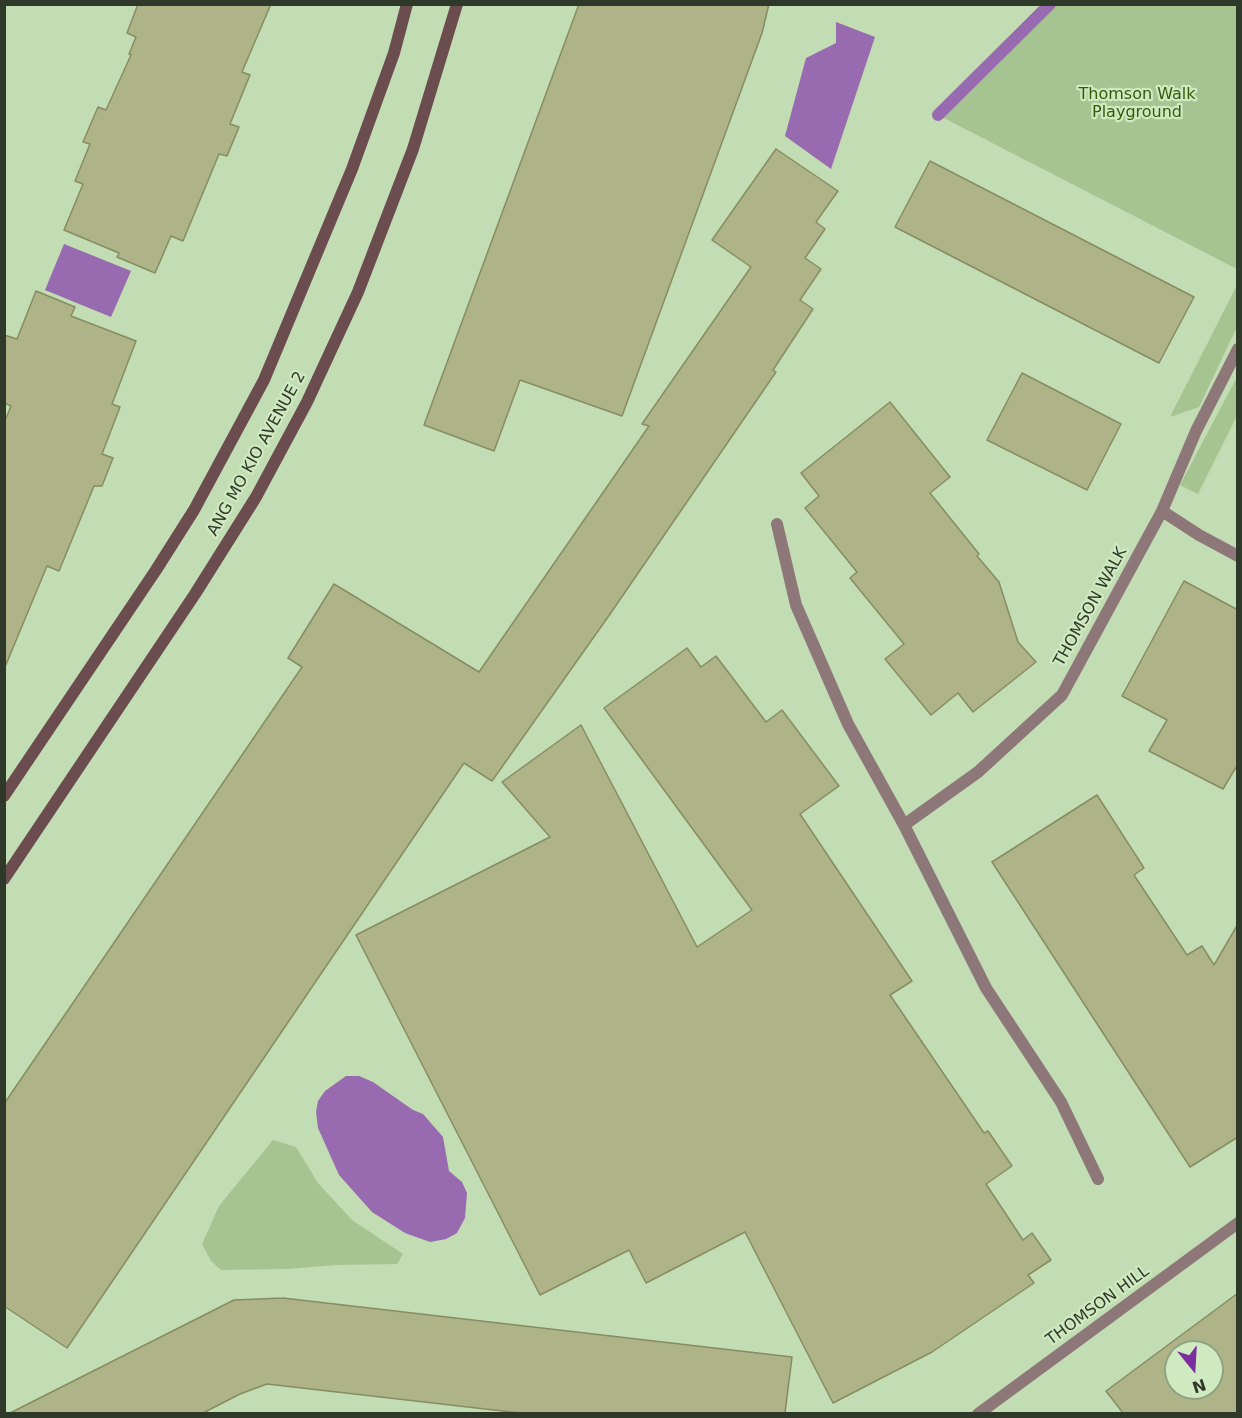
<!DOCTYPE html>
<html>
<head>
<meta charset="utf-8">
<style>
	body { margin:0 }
	#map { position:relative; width:1242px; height:1418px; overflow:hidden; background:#c2dcb3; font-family:"DejaVu Sans",sans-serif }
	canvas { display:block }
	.frame { position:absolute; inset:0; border:6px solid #2f3929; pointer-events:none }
	.north { position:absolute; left:1164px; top:1340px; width:60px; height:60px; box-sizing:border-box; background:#cfe9c0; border:2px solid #8fa384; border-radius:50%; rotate:162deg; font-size:16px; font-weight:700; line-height:24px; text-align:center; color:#2f3929 }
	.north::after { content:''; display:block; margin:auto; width:21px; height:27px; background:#7c2d9e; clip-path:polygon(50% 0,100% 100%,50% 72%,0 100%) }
</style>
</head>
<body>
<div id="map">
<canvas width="1242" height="1418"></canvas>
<div class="frame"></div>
<div class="north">N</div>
</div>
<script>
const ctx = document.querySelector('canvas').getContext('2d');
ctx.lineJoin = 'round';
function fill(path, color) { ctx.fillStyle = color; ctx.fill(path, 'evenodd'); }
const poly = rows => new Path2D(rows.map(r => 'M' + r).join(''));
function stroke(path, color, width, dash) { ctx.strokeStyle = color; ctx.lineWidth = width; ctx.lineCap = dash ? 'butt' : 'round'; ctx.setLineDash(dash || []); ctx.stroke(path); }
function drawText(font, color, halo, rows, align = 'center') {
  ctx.font = font + ' "DejaVu Sans",sans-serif'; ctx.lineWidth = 4.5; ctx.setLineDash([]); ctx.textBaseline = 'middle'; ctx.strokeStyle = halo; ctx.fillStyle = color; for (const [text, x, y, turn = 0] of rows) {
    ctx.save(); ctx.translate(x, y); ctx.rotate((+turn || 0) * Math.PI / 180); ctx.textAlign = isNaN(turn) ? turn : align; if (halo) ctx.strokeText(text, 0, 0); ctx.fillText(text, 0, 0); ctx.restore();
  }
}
const green = poly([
	[1046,5,1237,5,1237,269,938,115],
	[1237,285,1237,327,1199,407,1170,417],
	[1237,377,1237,416,1198,494,1180,485],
	[273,1140,296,1147,318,1183,352,1220,403,1254,397,1264,336,1265,286,1269,221,1270,211,1261,202,1244,219,1206]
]);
const water = poly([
	[836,22,875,37,831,169,785,136,806,58,836,43],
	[64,244,131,271,111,317,45,290],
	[346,1076,359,1076,373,1082,413,1110,423,1114,443,1137,449,1171,462,1182,467,1193,465,1218,457,1233,446,1239,430,1242,405,1233,372,1212,339,1175,318,1128,316,1112,318,1101,325,1091]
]);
const stream = poly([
	[938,115,1050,4]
]);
const building = poly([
	[138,4,271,4,242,72,250,75,230,124,239,127,227,156,219,154,183,241,171,236,155,273,117,257,119,253,64,230,83,184,75,181,90,144,83,142,98,107,106,110,131,55,129,54,136,37,127,33,138,4],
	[579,4,769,4,762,33,622,416,520,380,494,451,424,425,579,4],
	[776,149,838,191,816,222,825,229,805,258,821,269,800,300,813,309,773,370,776,372,608,617,492,781,464,763,67,1348,4,1306,4,1104,302,667,288,658,334,584,479,672,649,426,642,424,751,267,712,240,776,149],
	[930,161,1194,297,1159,363,895,227,930,161],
	[36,291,75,307,71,316,136,341,112,404,120,407,102,454,113,458,102,486,94,486,59,571,47,566,5,667,4,423,11,406,4,403,4,335,17,339,36,291],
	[1022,373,1121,424,1087,490,987,440,1022,373],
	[890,402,950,477,930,493,979,554,977,556,999,582,1018,642,1036,662,973,712,958,693,931,715,885,659,904,644,850,578,857,572,805,508,819,496,801,473,890,402],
	[1184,581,1238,610,1238,764,1223,789,1149,751,1167,720,1122,696,1184,581],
	[687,648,701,667,716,656,766,722,782,710,839,786,800,814,912,981,890,995,984,1133,988,1131,1012,1166,986,1184,1023,1240,1032,1233,1051,1260,1028,1275,1034,1283,932,1352,833,1403,745,1232,646,1283,629,1250,540,1295,356,935,550,837,502,782,581,725,697,947,752,910,604,708,687,648],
	[1097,795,1144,868,1134,875,1187,955,1202,946,1214,965,1238,924,1238,1137,1190,1167,992,862,1097,795],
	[1238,1293,1238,1413,1123,1413,1106,1391,1238,1293],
	[1176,1352,1212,1352,1212,1388,1176,1388,1176,1352],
	[283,1298,792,1357,785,1413,520,1413,267,1384,240,1394,203,1413,10,1413,234,1300,283,1298]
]);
const minor = poly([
	[1162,511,1199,535,1238,556],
	[777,524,796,605,848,724,904,825,986,988,1061,1102,1098,1179],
	[904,825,978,772,1062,695,1162,511,1196,431,1238,349],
	[978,1414,1238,1223]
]);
const secondary = poly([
	[4,796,156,570,194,510,264,380,352,169,394,53,407,4],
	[4,879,195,594,256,497,307,402,358,292,413,149,457,4]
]);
const parkNames = [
	["Thomson Walk",1137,95],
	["Playground",1137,113]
];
const streetNames = [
	["ANG MO KIO AVENUE 2",257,454,-61],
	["THOMSON WALK",1091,607,-61],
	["THOMSON HILL",1098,1306,-36]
];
fill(green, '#a5c492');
fill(water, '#986aaf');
stroke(stream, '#986aaf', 12);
fill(building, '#aeb487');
stroke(building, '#878c62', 1.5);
stroke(minor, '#8d7778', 12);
stroke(secondary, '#6b4c4f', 12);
drawText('16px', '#325b0a', '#cfe9c0', parkNames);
drawText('16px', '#2f3929', '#cfe9c0', streetNames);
</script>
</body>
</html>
